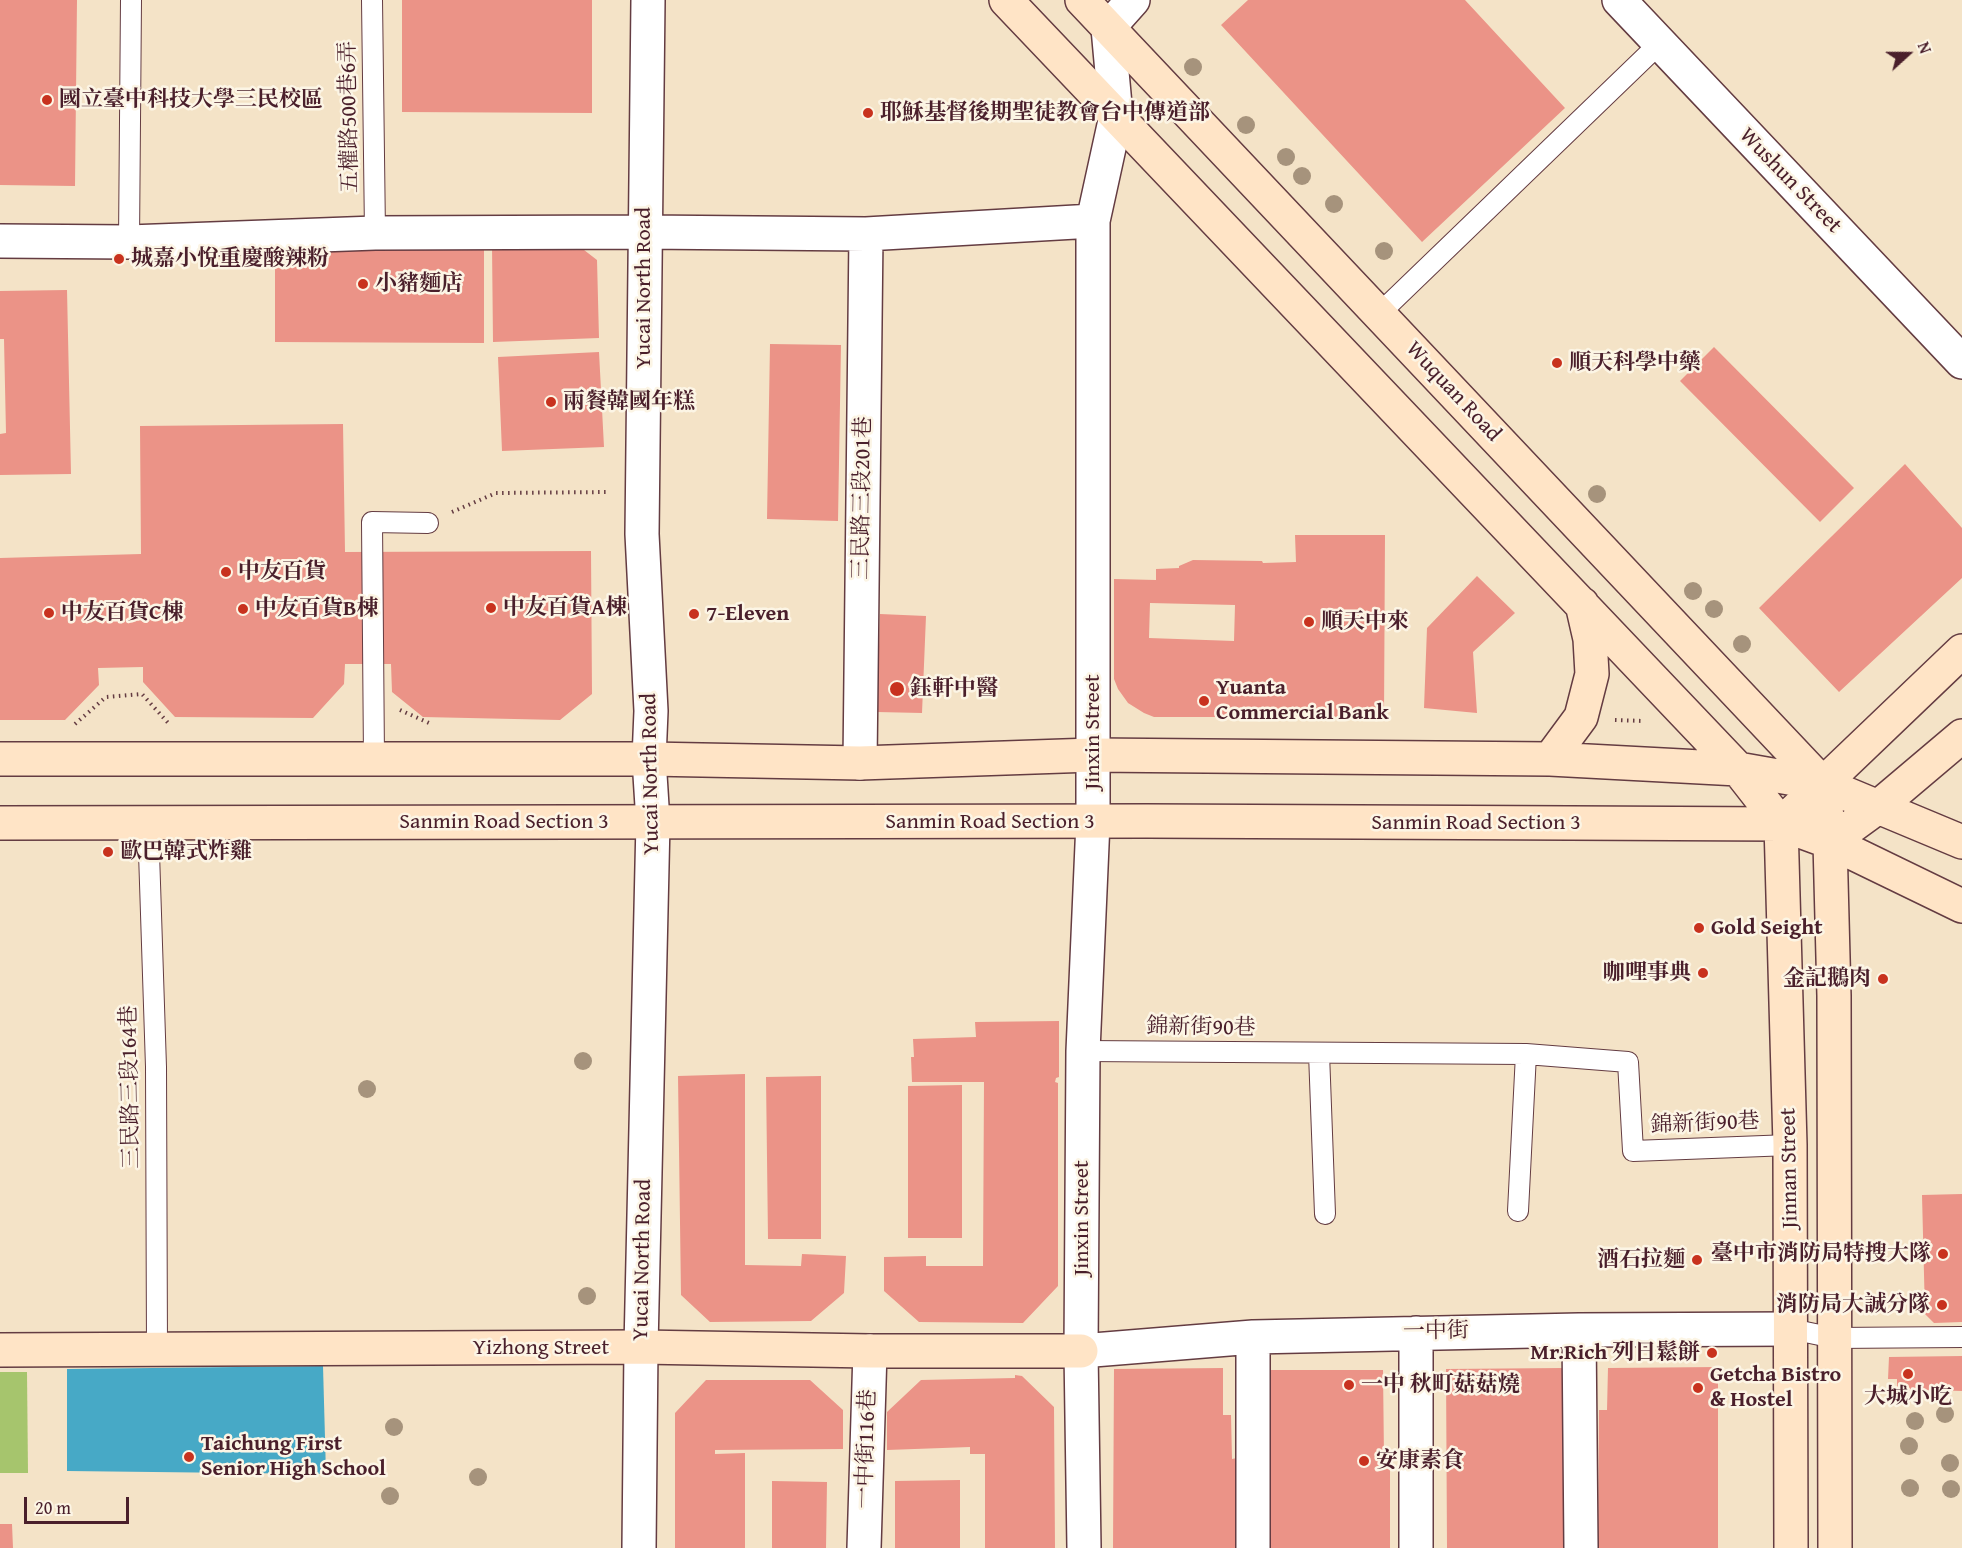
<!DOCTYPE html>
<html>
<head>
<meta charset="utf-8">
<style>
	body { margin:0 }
	#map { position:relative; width:1962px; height:1548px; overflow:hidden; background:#f4e3c7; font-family:"Gentium Book Plus",serif }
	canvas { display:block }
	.north { position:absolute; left:1878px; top:24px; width:60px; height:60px; -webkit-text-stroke:4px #fcf5e5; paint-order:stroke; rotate:69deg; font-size:16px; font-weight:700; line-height:24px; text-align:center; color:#4a1f2b }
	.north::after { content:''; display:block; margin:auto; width:21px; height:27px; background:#4a1f2b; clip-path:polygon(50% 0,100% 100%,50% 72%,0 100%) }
	.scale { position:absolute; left:24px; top:1497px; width:105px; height:27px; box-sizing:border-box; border:3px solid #4a1f2b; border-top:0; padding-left:8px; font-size:18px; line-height:21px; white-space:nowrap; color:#4a1f2b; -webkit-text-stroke:4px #fcf5e5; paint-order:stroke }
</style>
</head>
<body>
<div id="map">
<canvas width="1962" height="1548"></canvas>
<div class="north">N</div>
<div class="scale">20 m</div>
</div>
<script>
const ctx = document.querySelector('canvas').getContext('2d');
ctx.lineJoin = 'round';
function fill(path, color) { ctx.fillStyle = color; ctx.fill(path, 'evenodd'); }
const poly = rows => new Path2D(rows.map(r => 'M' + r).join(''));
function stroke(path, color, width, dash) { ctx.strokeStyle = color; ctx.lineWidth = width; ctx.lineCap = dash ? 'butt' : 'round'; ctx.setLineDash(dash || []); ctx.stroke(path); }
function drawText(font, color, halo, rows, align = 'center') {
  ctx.font = font + ' "Gentium Book Plus","Noto Serif TC",serif'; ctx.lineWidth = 5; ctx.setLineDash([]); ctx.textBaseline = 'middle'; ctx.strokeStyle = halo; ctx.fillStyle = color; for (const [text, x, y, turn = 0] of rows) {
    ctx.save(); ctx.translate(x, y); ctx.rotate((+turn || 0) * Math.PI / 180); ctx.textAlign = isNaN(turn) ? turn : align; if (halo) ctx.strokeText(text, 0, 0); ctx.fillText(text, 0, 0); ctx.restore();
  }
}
const green = poly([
	[0,1372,27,1372,28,1473,0,1473]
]);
const water = poly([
	[323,1366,326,1474,67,1471,67,1369]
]);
const building = poly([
	[0,0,77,0,75,186,0,185],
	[402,0,592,0,592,113,402,112],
	[1248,0,1465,0,1565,108,1422,242,1221,25],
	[575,243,597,260,599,338,493,342,492,245],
	[275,244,484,245,484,343,275,342],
	[67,290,71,474,0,475,0,434,6,433,4,339,0,339,0,291],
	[770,344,841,345,838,521,767,519],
	[1714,347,1854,488,1820,522,1680,381],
	[599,352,604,447,502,451,498,357],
	[343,424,345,552,591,551,592,694,560,720,423,717,392,692,391,664,345,664,344,684,313,718,175,717,143,682,143,667,98,668,99,685,65,720,0,720,0,558,141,554,140,426],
	[1905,464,1962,528,1962,578,1839,692,1759,608],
	[1295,535,1385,535,1384,717,1154,717,1144,713,1128,703,1118,689,1114,679,1114,579,1156,580,1156,569,1179,568,1179,566,1193,560,1262,561,1263,563,1296,562],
	[1150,603,1235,605,1234,641,1149,638],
	[1477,576,1515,613,1473,652,1477,713,1424,708,1427,628],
	[880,614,926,616,922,713,877,712],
	[1059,1021,1059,1077,1056,1078,1055,1082,1058,1083,1058,1286,1023,1323,919,1322,884,1291,884,1257,926,1256,926,1266,983,1266,984,1082,912,1082,911,1057,914,1057,913,1039,976,1037,975,1022],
	[745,1074,745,1265,801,1266,802,1254,846,1256,844,1293,811,1321,710,1322,681,1295,678,1076],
	[821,1076,821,1239,768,1239,766,1077],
	[962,1085,962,1238,908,1238,908,1086],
	[1962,1194,1962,1322,1934,1323,1925,1314,1922,1195],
	[1962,1356,1962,1391,1897,1389,1897,1379,1888,1379,1889,1357],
	[1718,1367,1718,1548,1598,1548,1599,1410,1607,1410,1608,1368],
	[1223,1368,1223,1415,1231,1415,1232,1459,1237,1458,1237,1548,1113,1548,1114,1369],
	[1563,1368,1569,1548,1447,1548,1446,1369],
	[1269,1370,1383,1370,1384,1458,1390,1458,1390,1548,1268,1548],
	[1015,1375,1022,1376,1054,1407,1055,1548,985,1548,985,1454,970,1454,970,1447,887,1450,887,1412,921,1380,1015,1378],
	[706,1380,810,1380,843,1410,843,1449,715,1450,715,1454,745,1453,745,1548,675,1548,675,1413],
	[960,1480,960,1548,895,1548,895,1481],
	[772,1481,827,1482,826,1548,772,1548],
	[0,1524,12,1524,13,1548,0,1548]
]);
const path = poly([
	[452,512,496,493,608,492],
	[400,710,429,723],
	[1615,720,1644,721],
	[75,724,106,697,142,694,170,725]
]);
const lane = poly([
	[372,0,375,233],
	[129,242,131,0],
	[1379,314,1660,43],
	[374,759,372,522,428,523],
	[148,822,156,1067,157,1350],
	[1083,1051,1526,1054,1628,1062,1633,1151,1790,1145],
	[1319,1053,1325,1214],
	[1518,1211,1526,1054],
	[1791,1329,1834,1338,1962,1337]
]);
const street = poly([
	[1619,0,1962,362],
	[0,241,129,242,375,233,644,232,866,234,1093,221],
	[860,763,866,234],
	[1579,1330,1581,1548],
	[1416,1333,1416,1548],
	[1253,1337,1253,1548],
	[1081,1351,1253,1337,1579,1330,1791,1329],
	[639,1548,641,1347,653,822,649,759,651,711,642,534,648,0],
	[864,1548,870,1351],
	[1084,1548,1081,1351,1083,1051,1093,822,1093,221,1116,116,1108,28,1133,0]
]);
const secondary = poly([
	[1006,0,1738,769,1781,824],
	[1082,0,1823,784],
	[0,759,649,759,860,763,1092,755,1550,759,1738,769,1823,784,1962,842],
	[1550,759,1581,717,1592,674,1590,639,1582,604],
	[1823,784,1830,842,1834,996,1835,1548],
	[0,823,1147,821,1781,824,1830,842,1962,906],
	[1781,824,1790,1145,1791,1548],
	[1781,824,1962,651],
	[1830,842,1878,807,1962,736],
	[0,1350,641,1347,870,1351,1081,1351]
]);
const trees = [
	[1193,67],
	[1246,125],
	[1286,157],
	[1302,176],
	[1334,204],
	[1384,251],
	[1597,494],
	[1693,591],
	[1714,609],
	[1742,644],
	[583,1061],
	[367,1089],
	[587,1296],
	[1945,1414],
	[1915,1421],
	[394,1427],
	[1909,1446],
	[1950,1463],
	[478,1477],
	[1910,1488],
	[1951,1489],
	[390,1496]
];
const markers = [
	[47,100,6,"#c8321e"],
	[868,113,6,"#c8321e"],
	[119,259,6,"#c8321e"],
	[363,284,6,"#c8321e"],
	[1557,363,6,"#c8321e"],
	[551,402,6,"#c8321e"],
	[226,572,6,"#c8321e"],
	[491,608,6,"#c8321e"],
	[243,609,6,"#c8321e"],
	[49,613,6,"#c8321e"],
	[694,614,6,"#c8321e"],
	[1309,622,6,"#c8321e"],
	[897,689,8,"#c8321e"],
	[1204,701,6,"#c8321e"],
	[108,852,6,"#c8321e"],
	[1699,928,6,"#c8321e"],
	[1703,973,6,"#c8321e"],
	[1883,979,6,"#c8321e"],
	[1943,1254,6,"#c8321e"],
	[1697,1260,6,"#c8321e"],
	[1942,1305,6,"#c8321e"],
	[1712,1353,6,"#c8321e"],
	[1908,1374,6,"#c8321e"],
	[1349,1385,6,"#c8321e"],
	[1698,1388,6,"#c8321e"],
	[189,1457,6,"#c8321e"],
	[1364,1461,6,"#c8321e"]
];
const poiNames = [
	["國立臺中科技大學三民校區",59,100],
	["耶穌基督後期聖徒教會台中傳道部",880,113],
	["城嘉小悅重慶酸辣粉",131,259],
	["小豬麵店",375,284],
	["順天科學中藥",1569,363],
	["兩餐韓國年糕",563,402],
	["中友百貨",238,572],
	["中友百貨A棟",503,608],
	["中友百貨B棟",255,609],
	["中友百貨C棟",61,613],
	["7-Eleven",706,614],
	["順天中來",1321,622],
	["Yuanta",1216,688],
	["Commercial Bank",1216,713],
	["鈺軒中醫",910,689],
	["歐巴韓式炸雞",120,852],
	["Gold Seight",1711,928],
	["咖哩事典",1691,973,"right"],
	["金記鵝肉",1871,979,"right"],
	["臺中市消防局特搜大隊",1931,1254,"right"],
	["酒石拉麵",1685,1260,"right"],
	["消防局大誠分隊",1930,1305,"right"],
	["Mr.Rich 列日鬆餅",1700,1353,"right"],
	["Getcha Bistro",1710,1375],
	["& Hostel",1710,1400],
	["一中 秋町菇菇燒",1361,1385],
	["大城小吃",1908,1397,"center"],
	["Taichung First",201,1444],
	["Senior High School",201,1469],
	["安康素食",1376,1461]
];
const streetNames = [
	["五權路500巷6弄",350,117,-91],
	["Wushun Street",1790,181,46],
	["Yucai North Road",644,288,-90],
	["Wuquan Road",1453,392,47],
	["三民路三段201巷",863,498,-89],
	["Jinxin Street",1093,732,-90],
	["Yucai North Road",651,774,-91],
	["Sanmin Road Section 3",504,822],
	["Sanmin Road Section 3",990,822],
	["Sanmin Road Section 3",1476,823],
	["錦新街90巷",1201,1028,1],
	["三民路三段164巷",131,1087,-91],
	["錦新街90巷",1705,1124,-2],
	["Jinnan Street",1790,1168,-91],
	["Jinxin Street",1082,1218,-90],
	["Yucai North Road",643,1260,-89],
	["一中街",1436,1332,-1],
	["Yizhong Street",541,1348],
	["一中街116巷",867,1449,-88]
];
fill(green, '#a6c56d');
fill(water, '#47a9c6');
fill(building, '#eb9387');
stroke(lane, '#643c42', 22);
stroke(street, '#643c42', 36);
stroke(secondary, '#643c42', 36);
stroke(path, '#643c42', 4, [1.5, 4.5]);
stroke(lane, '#fff', 20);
stroke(street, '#fff', 33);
stroke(secondary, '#ffe4c6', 33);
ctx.fillStyle = '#a6937c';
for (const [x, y] of trees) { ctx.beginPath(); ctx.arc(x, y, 9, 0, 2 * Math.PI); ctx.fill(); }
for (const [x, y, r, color] of markers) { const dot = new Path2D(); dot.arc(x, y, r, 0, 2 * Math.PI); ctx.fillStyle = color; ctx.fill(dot); stroke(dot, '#fcf5e5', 2); }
drawText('bold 22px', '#4a1f2b', '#fcf5e5', poiNames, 'left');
drawText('22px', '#4a1f2b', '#fcf5e5', streetNames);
</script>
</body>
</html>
